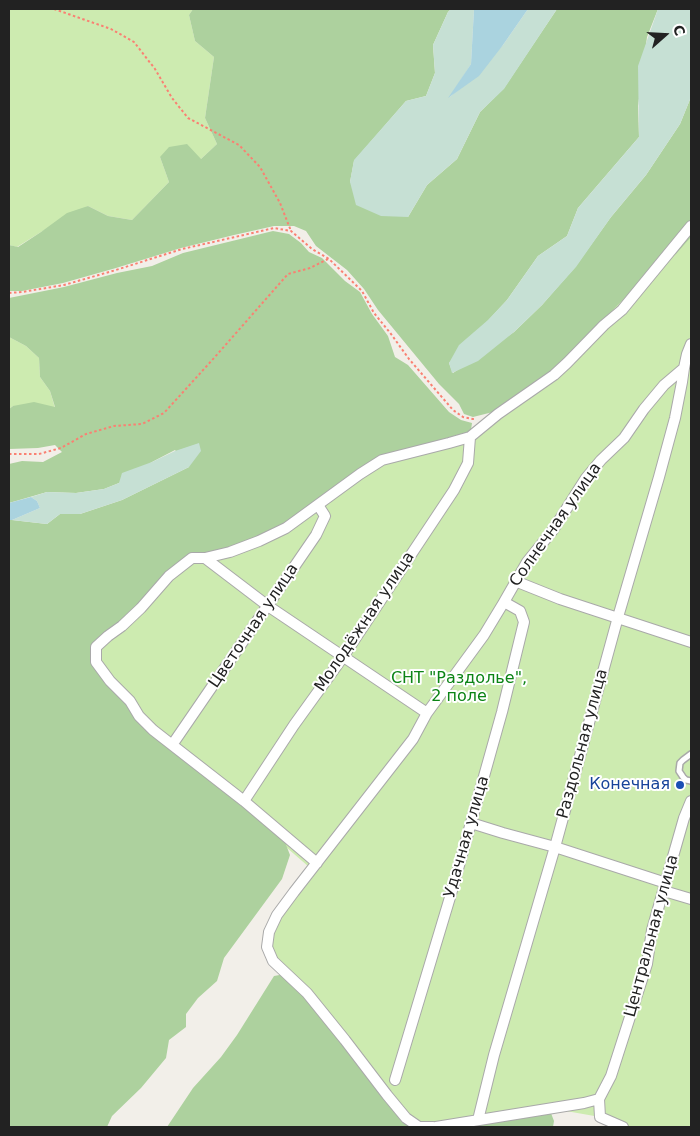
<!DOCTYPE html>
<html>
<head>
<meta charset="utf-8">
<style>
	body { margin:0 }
	#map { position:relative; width:700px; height:1136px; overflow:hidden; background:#f2efe9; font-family:"DejaVu Sans",sans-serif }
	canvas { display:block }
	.frame { position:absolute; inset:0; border:10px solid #222; pointer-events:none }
	.north { position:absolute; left:640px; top:10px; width:50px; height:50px; -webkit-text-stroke:4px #fff; paint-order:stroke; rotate:71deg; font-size:14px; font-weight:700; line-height:20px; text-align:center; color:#222 }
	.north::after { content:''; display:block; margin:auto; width:18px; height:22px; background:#222; clip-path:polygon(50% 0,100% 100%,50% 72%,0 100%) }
</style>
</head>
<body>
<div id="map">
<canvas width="700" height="1136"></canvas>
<div class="frame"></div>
<div class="north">С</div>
</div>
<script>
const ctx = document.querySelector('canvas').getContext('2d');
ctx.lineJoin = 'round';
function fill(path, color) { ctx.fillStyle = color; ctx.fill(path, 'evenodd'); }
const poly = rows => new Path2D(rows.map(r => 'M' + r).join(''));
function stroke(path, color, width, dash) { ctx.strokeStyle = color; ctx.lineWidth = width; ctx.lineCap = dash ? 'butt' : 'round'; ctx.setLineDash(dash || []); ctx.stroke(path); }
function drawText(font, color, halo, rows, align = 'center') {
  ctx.font = font + ' "DejaVu Sans",sans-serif'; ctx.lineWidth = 4; ctx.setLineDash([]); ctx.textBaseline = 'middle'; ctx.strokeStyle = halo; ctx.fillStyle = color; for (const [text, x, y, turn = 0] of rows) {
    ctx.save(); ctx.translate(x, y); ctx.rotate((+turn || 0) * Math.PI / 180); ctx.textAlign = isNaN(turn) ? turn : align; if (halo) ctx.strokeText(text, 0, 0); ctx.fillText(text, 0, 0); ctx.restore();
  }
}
const grass = poly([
	[9,9,193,9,189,15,195,41,214,57,205,118,217,144,201,159,160,157,169,182,132,220,108,216,88,206,41,232,17,247,9,245],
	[691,224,691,1127,623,1127,600,1117,549,1108,419,1127,270,961,264,938,309,867,271,834,143,728,91,644,171,575,382,460,449,444,486,421],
	[9,337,26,346,39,358,40,377,50,391,55,408,13,406,9,409]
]);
const forest = poly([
	[193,9,451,9,448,12,433,45,435,73,426,96,406,101,354,161,350,182,408,217,427,185,457,159,480,112,504,88,557,9,658,9,647,37,638,106,639,137,578,208,567,236,538,256,507,300,449,363,453,373,514,332,542,305,575,267,611,217,646,175,680,124,691,97,691,237,676,254,651,271,551,373,497,411,473,417,464,414,459,404,439,384,378,310,364,289,347,270,316,246,306,231,294,226,274,226,234,235,181,248,116,268,63,283,22,291,9,291,9,245,18,247,41,232,67,213,88,206,108,216,132,220,169,182,160,157,169,147,187,144,201,159,217,144,205,118,214,57,195,41,189,15],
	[273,231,289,234,301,243,309,252,322,258,345,281,360,292,372,314,388,336,395,357,408,365,449,412,461,420,472,423,470,437,382,460,259,541,192,558,96,647,96,662,139,716,281,832,290,855,282,879,224,958,217,981,198,998,186,1014,186,1027,169,1040,166,1058,141,1088,112,1116,107,1127,9,1127,9,520,12,520,47,524,60,514,80,514,122,500,189,467,175,450,152,462,119,483,104,489,76,493,47,492,9,503,9,464,22,461,43,462,62,452,55,445,38,448,9,449,9,409,13,406,34,402,55,407,50,391,40,377,39,358,26,346,9,337,9,298,64,287,117,273,152,266,183,253],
	[285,974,406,1118,433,1127,167,1127,193,1088,221,1057,237,1035,274,976],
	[549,1108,554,1121,553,1127,436,1127]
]);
const wetland = poly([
	[451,9,474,9,471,64,450,97,503,45,528,9,557,9,504,89,480,112,457,159,427,185,408,217,381,216,356,205,350,182,354,160,406,101,426,96,435,73,433,45,448,12],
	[658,9,691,9,691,97,680,124,646,175,611,217,576,267,542,305,514,332,478,361,452,373,449,363,459,345,488,320,507,300,538,256,567,236,578,208,639,137,638,66],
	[199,443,201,451,189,467,122,500,80,514,60,514,47,524,12,520,40,508,37,501,31,497,47,492,76,493,104,489,119,483,122,473,152,462,175,451]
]);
const water = poly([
	[474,9,528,9,503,45,479,76,448,98,471,64],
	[31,497,37,501,40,508,12,520,9,520,9,503]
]);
const path = poly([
	[54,9,111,29,134,42,155,69,172,98,188,118,239,145,260,167,280,203,291,231],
	[9,293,22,292,64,285,116,270,182,249,235,237,274,228,291,231,312,249,329,259,362,291,374,313,391,334,409,359,453,410,463,417,473,419,476,419],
	[9,454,39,454,61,448,86,434,114,426,142,424,164,413,214,358,288,274,310,268,328,259]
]);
const lane = poly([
	[691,754,683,760,680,763,679,771,683,777,686,780,691,781]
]);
const street = poly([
	[205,558,268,606,427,713],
	[515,581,560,599,691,642],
	[172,745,316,535,325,516,318,505],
	[244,801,294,725,343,657,454,490,468,463,470,437],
	[471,823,503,833,555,847,666,883],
	[317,863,244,801,153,730,139,716,130,701,110,681,96,662,96,647,108,636,122,626,141,608,169,576,192,558,205,558,230,552,259,541,286,528,360,474,382,460,449,443,470,437,498,414,554,375,567,363,604,325,622,310,691,226],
	[664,891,691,899],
	[395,1080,451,894,502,712,524,622,520,611,504,602],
	[599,1099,611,1076,647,964,652,930,684,818,691,801],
	[599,1099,600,1117,623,1127],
	[478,1120,494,1055,555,847,618,617,659,477,675,418,682,382,684,368,687,354,691,344],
	[433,1127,419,1127,406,1118,387,1095,345,1040,307,993,273,961,267,947,269,932,277,915,294,892,413,739,427,713,484,635,504,602,527,562,553,530,586,478,601,460,624,438,644,409,664,385,684,368],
	[436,1127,584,1103,599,1099]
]);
const markers = [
	[680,785,5,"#1a4fb4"]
];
const streetNames = [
	["Солнечная улица",556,525,-55],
	["Молодёжная улица",365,622,-56],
	["Цветочная улица",254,626,-56],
	["Раздольная улица",583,744,-75],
	["Удачная улица",467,837,-74],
	["Центральная улица",652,936,-75]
];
const parkNames = [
	["СНТ \"Раздолье\",",459,679],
	["2 поле",459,697]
];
const transitNames = [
	["Конечная",670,785]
];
fill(grass, '#cdebb0');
fill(forest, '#add19e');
fill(wetland, '#c6e0d4');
fill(water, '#aad3df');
stroke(lane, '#a9a9a9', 8);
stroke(street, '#a9a9a9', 12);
stroke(path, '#fa8072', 2, [2.5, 2.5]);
stroke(lane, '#fff', 5);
stroke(street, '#fff', 10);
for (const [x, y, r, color] of markers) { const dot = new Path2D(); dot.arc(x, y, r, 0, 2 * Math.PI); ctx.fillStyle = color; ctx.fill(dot); stroke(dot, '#fff', 2); }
drawText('16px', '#222', '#fff', streetNames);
drawText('16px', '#0c8416', '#fff', parkNames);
drawText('16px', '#164399', '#fff', transitNames, 'right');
</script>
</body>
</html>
